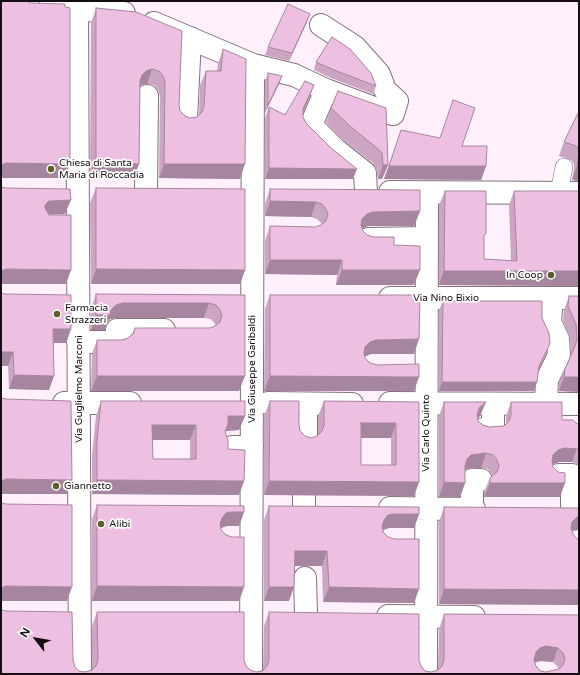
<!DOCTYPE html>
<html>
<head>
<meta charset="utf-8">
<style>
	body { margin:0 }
	#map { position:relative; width:580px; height:675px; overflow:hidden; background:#fff0fb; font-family:"Varela Round",sans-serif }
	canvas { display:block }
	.frame { position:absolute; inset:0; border:2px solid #150d13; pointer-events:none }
	.north { position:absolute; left:16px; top:619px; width:40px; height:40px; -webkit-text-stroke:3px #fff; paint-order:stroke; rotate:301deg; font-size:11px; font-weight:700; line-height:16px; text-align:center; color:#150d13 }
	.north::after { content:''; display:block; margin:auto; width:14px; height:18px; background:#150d13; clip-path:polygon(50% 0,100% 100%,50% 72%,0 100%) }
</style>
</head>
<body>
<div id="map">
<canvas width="580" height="675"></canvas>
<div class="frame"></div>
<div class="north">N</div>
</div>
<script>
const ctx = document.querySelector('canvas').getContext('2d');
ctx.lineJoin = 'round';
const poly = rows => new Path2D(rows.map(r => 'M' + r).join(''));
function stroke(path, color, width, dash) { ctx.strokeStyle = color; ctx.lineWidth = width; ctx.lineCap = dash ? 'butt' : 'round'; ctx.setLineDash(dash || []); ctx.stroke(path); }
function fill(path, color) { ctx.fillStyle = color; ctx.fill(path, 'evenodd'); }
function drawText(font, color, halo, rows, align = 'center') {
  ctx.font = font + ' "Varela Round",sans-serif'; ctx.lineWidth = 3.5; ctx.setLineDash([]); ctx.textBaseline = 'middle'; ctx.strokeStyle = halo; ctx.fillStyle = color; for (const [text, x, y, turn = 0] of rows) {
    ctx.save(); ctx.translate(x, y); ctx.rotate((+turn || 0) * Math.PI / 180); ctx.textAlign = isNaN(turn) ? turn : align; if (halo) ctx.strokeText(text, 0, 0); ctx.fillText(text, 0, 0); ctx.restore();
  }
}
const pedestrian = poly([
	[559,193,564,167]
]);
const minor = poly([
	[51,1,77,9,124,13],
	[77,9,80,674],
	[154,23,253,65,294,75,326,90,374,108,393,114,397,101,385,90,379,74,355,47,321,25],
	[326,90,311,125,336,150,365,173,366,192],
	[186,120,190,38],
	[146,191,147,96],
	[390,192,579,193],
	[368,239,427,238],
	[390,298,579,298],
	[78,342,117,342,117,330,164,330],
	[64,403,130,403],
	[268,403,352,404],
	[390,403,579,404],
	[306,404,306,440],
	[546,404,547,380,559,355,558,339,550,322,552,298],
	[484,429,493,429,493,404],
	[232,447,252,447],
	[559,475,572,475,572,510],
	[304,492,304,507],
	[390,508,474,509],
	[472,509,472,480,481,480],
	[305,578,306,614],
	[388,616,474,617],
	[251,674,253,65],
	[426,674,427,193]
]);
const wall = poly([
	[96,8,136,12,179,105,180,111,185,116,190,118,197,117,199,115,200,85,206,71,217,71,218,64,223,49,240,179,159,178,160,96,158,90,154,85,147,84,140,86,134,178,90,178,91,23],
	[307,22,289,61,265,55,268,47],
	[316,62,376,86,373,94,331,78,314,70],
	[268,73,279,84,265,113,265,81],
	[314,85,303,111,303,117,306,123,353,179,265,179,265,118,269,107,285,115],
	[331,108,386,108,388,165,382,179,378,179,376,168,373,163,344,141,326,122],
	[579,111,579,181,572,180,574,168,574,164,571,160,559,156,564,142],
	[401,130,462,146,486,166,481,180,384,179],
	[96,188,245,270,240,284,91,284,90,203],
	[270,189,420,211,414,226,368,226,362,228,363,231,367,235,394,245,414,285,336,285,337,275,265,274,265,241,270,226,315,227,322,225,321,223,317,219,311,217,265,216,265,204],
	[445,191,484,239,484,259,511,261,509,205,514,191,579,191,579,286,439,285,439,205],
	[1,293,71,329,66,343,54,343,49,390,9,389,8,366,1,366],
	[96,294,245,295,239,391,91,391,92,354,97,340,122,340,128,338,132,334,135,328,210,328,216,326,215,324,211,319,204,318,117,318,110,319,107,323,105,330,91,330,91,309],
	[270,295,414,354,371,354,365,356,365,358,370,363,414,391,264,391,265,309],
	[569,296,579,296,579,392,559,391,559,383,565,369,571,354,570,338,563,320,564,310],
	[443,301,542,318,546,353,539,369,537,382,534,391,439,391,439,310],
	[101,401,245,416,239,430,226,431,225,433,228,449,244,481,239,495,92,494,92,456,96,416],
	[152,440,190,440,190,459,153,459],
	[270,401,299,425,300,431,305,436,311,438,317,436,318,435,318,416,324,401,419,402,414,496,264,495,264,416],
	[361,438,391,438,391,465,361,465],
	[444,402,480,416,478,419,478,421,483,425,489,427,504,426,506,424,506,416,511,402,562,420,579,424,579,465,572,462,559,462,553,465,560,497,484,497,484,492,490,478,492,476,492,474,488,469,481,468,466,469,465,470,465,483,460,497,439,497,439,416],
	[97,505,244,512,239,526,227,526,221,528,244,587,239,601,92,601,92,519],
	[269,506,419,514,414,528,389,528,383,530,414,603,323,602,322,566,295,566,289,601,264,601,264,520],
	[444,507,579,530,572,531,573,534,577,539,579,539,579,605,439,604,439,522],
	[97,612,244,660,246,666,250,670,256,672,263,670,264,626,269,612,419,660,421,666,425,671,431,672,438,670,439,629,444,614,579,615,579,674,1,674,73,660,75,667,79,671,85,672,92,670,92,626],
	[541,661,553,662,558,667,559,670,546,672,540,671,536,666,534,663]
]);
const shadedWall = poly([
	[310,14,307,22,289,61,292,53],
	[152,69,147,84,141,85,136,89,142,75,146,71],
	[282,76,279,84,265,113,268,105],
	[314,85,310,96,300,120,303,109],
	[6,163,70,164,65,178,1,178,1,165],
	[96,163,139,164,134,178,90,178],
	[164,164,245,164,240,179,159,178],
	[383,165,388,165,382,179,378,179],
	[389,166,486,166,481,180,384,179],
	[577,166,579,167,579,181,572,180],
	[269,168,357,169,353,179,265,179],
	[71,200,65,214,44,215,45,205,49,201],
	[270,201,316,202,311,217,265,216],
	[420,211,414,226,368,226,361,229,357,233,362,219,367,214,373,212],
	[270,260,342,260,337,275,265,274],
	[6,269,71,270,66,284,1,284,1,271],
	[96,269,245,270,240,284,91,284],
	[342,270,420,270,414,285,336,285],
	[444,271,579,271,579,286,439,285],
	[122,303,209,303,204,318,117,318,110,319,107,323,105,330,91,330,96,315,111,310,116,305],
	[53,329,71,329,66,343,48,343],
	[419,339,414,354,371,354,364,357,360,361,365,347,370,342,376,340],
	[550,344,546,353,536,375,539,366],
	[1,352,13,352,8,366,1,366],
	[14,375,54,376,49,390,9,389],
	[97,376,245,376,239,391,91,391],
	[270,376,419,377,414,391,264,391],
	[564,377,579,377,579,392,559,391],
	[442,382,537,382,534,391,439,391],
	[486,402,480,416,473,422,479,408],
	[228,416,245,416,239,430,226,431,223,439],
	[361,423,396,423,391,438,356,438],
	[152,425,196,425,190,440,146,440],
	[564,448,577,448,572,462,559,462,553,464,548,469,553,455,558,450],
	[486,453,481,468,466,469,461,473,467,459,471,455],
	[6,479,72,480,67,494,1,494,1,481],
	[97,480,244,481,239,495,92,494],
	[269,481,419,482,414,496,264,495],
	[444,482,465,483,460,497,439,497],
	[490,483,565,483,560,497,484,497],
	[232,512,244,512,239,526,227,526,221,528,216,532,222,518,226,513],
	[394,514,419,514,414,528,389,528,383,530,378,534,384,520,388,515],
	[577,517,579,517,579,530,571,531,567,536,572,522],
	[295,551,327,551,322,566,290,566],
	[6,586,72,587,67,601,1,601,1,588],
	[97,586,244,587,239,601,92,601],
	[269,587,294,587,289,601,264,601],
	[329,587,419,589,414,603,323,602],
	[444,589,579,590,579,605,439,604],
	[546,646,558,648,553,662,541,661,535,662,530,666,536,652,540,648]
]);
const building = poly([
	[1,1,29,1,29,3,65,4,65,7,70,8,70,164,6,163,1,165,1,1],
	[288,4,310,14,292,53,268,47,288,4],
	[96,8,136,12,182,31,179,105,180,111,185,116,190,118,197,117,202,112,204,106,206,71,221,71,223,49,246,59,245,164,164,164,165,82,163,76,159,71,152,69,146,71,142,75,140,81,139,164,96,163,96,8],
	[332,37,350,49,371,73,376,86,334,70,316,62,332,37],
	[268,73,282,76,268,105,268,73],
	[305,81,314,85,303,109,303,117,306,123,331,148,357,169,269,168,269,107,285,115,305,81],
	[338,91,386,108,388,165,383,165,382,153,378,149,350,126,331,108,338,91],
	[453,100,475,108,462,146,487,146,486,166,389,166,401,130,440,138,453,100],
	[579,111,579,167,577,166,579,154,579,150,576,146,564,142,579,111],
	[1,187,6,188,70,189,71,200,49,201,45,205,45,208,49,215,71,215,71,270,6,269,1,271,1,187],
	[96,188,245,189,245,270,96,269,96,188],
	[270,189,420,190,420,211,373,212,367,214,362,219,361,225,363,231,367,235,374,237,394,237,394,245,420,246,420,270,342,270,342,260,270,260,270,226,315,227,321,225,326,221,328,214,326,209,322,204,316,202,270,201,270,189],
	[445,191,486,191,486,234,484,235,484,259,517,261,514,191,579,191,579,271,444,271,445,191],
	[1,293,6,294,71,295,71,329,53,329,54,376,14,375,13,352,1,352,1,293],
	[96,294,245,295,245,376,97,376,97,340,122,340,128,338,133,334,135,328,210,328,215,326,220,322,222,315,220,310,216,305,209,303,122,303,116,305,111,310,110,315,96,315,96,294],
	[270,295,420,295,419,339,376,340,370,342,365,347,364,353,365,358,370,363,377,365,419,364,419,377,270,376,270,295],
	[569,296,579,296,579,377,564,377,565,369,575,346,577,340,576,324,568,306,569,296],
	[443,301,542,301,542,318,549,333,550,344,539,366,537,382,442,382,443,301],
	[1,398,6,399,71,401,72,480,6,479,1,481,1,398],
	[101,401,245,401,245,416,228,416,228,424,225,432,228,440,228,449,245,450,244,481,97,480,97,441,101,401],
	[152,425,196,425,196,459,153,459,152,425],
	[270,401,299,401,299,425,300,431,305,436,311,438,317,436,322,431,324,425,324,401,419,402,419,482,269,481,270,401],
	[361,423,396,423,396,465,361,465,361,423],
	[444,402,486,402,479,408,477,415,478,421,483,425,489,427,504,426,509,421,511,415,511,402,562,402,562,420,573,420,576,423,579,424,579,449,564,448,558,450,553,455,552,461,553,467,558,472,565,473,565,483,490,483,490,478,497,472,499,466,497,460,493,455,486,453,471,455,467,459,465,466,465,483,444,482,444,402],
	[1,503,6,504,72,505,72,587,6,586,1,588,1,503],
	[97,505,244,506,244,512,232,512,226,513,222,518,220,524,221,530,226,535,232,537,244,537,244,587,97,586,97,505],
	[269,506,419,507,419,514,394,514,388,515,384,520,382,526,383,532,388,537,394,539,419,539,419,589,329,587,327,551,295,551,294,587,269,587,269,506],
	[444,507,579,508,579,517,577,517,572,522,571,528,573,534,577,539,579,539,579,590,444,589,444,507],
	[1,610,6,611,72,612,73,660,75,667,79,671,85,672,92,670,96,666,98,660,97,612,244,612,244,660,246,666,250,670,256,672,263,671,267,666,269,660,269,612,419,614,419,660,421,666,425,671,431,672,438,670,442,666,444,660,444,614,579,615,579,674,1,674,1,610],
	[546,646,558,648,563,653,565,659,563,665,559,669,546,672,540,671,536,666,534,660,536,652,540,648,546,646]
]);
const markers = [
	[51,169,4,"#5d5e2b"],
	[551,275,4,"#5d5e2b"],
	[57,314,4,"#5d5e2b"],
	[56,486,4,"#5d5e2b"],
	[101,524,4,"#5d5e2b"]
];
const poiNames = [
	["Chiesa di Santa",59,163],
	["Maria di Roccadia",59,175],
	["In Coop",543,275,"right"],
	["Farmacia",65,308],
	["Strazzeri",65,320],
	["Giannetto",64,486],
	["Alibi",109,524]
];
const streetNames = [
	["Via Nino Bixio",446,298],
	["Via Giuseppe Garibaldi",252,369,-90],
	["Via Guglielmo Marconi",79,389,-90],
	["Via Carlo Quinto",426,433,-90]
];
stroke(pedestrian, '#84707f', 18);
stroke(minor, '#84707f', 24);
stroke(pedestrian, '#fff', 17);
stroke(minor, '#fff', 22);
fill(wall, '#cca5c2');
fill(shadedWall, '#a6869e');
fill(building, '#edc0e2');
stroke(building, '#a6869e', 1);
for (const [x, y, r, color] of markers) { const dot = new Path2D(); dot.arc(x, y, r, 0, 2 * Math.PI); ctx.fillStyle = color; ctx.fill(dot); stroke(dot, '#fff', 1.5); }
drawText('10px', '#150d13', '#fff', poiNames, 'left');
drawText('10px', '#150d13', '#fff', streetNames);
</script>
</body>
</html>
